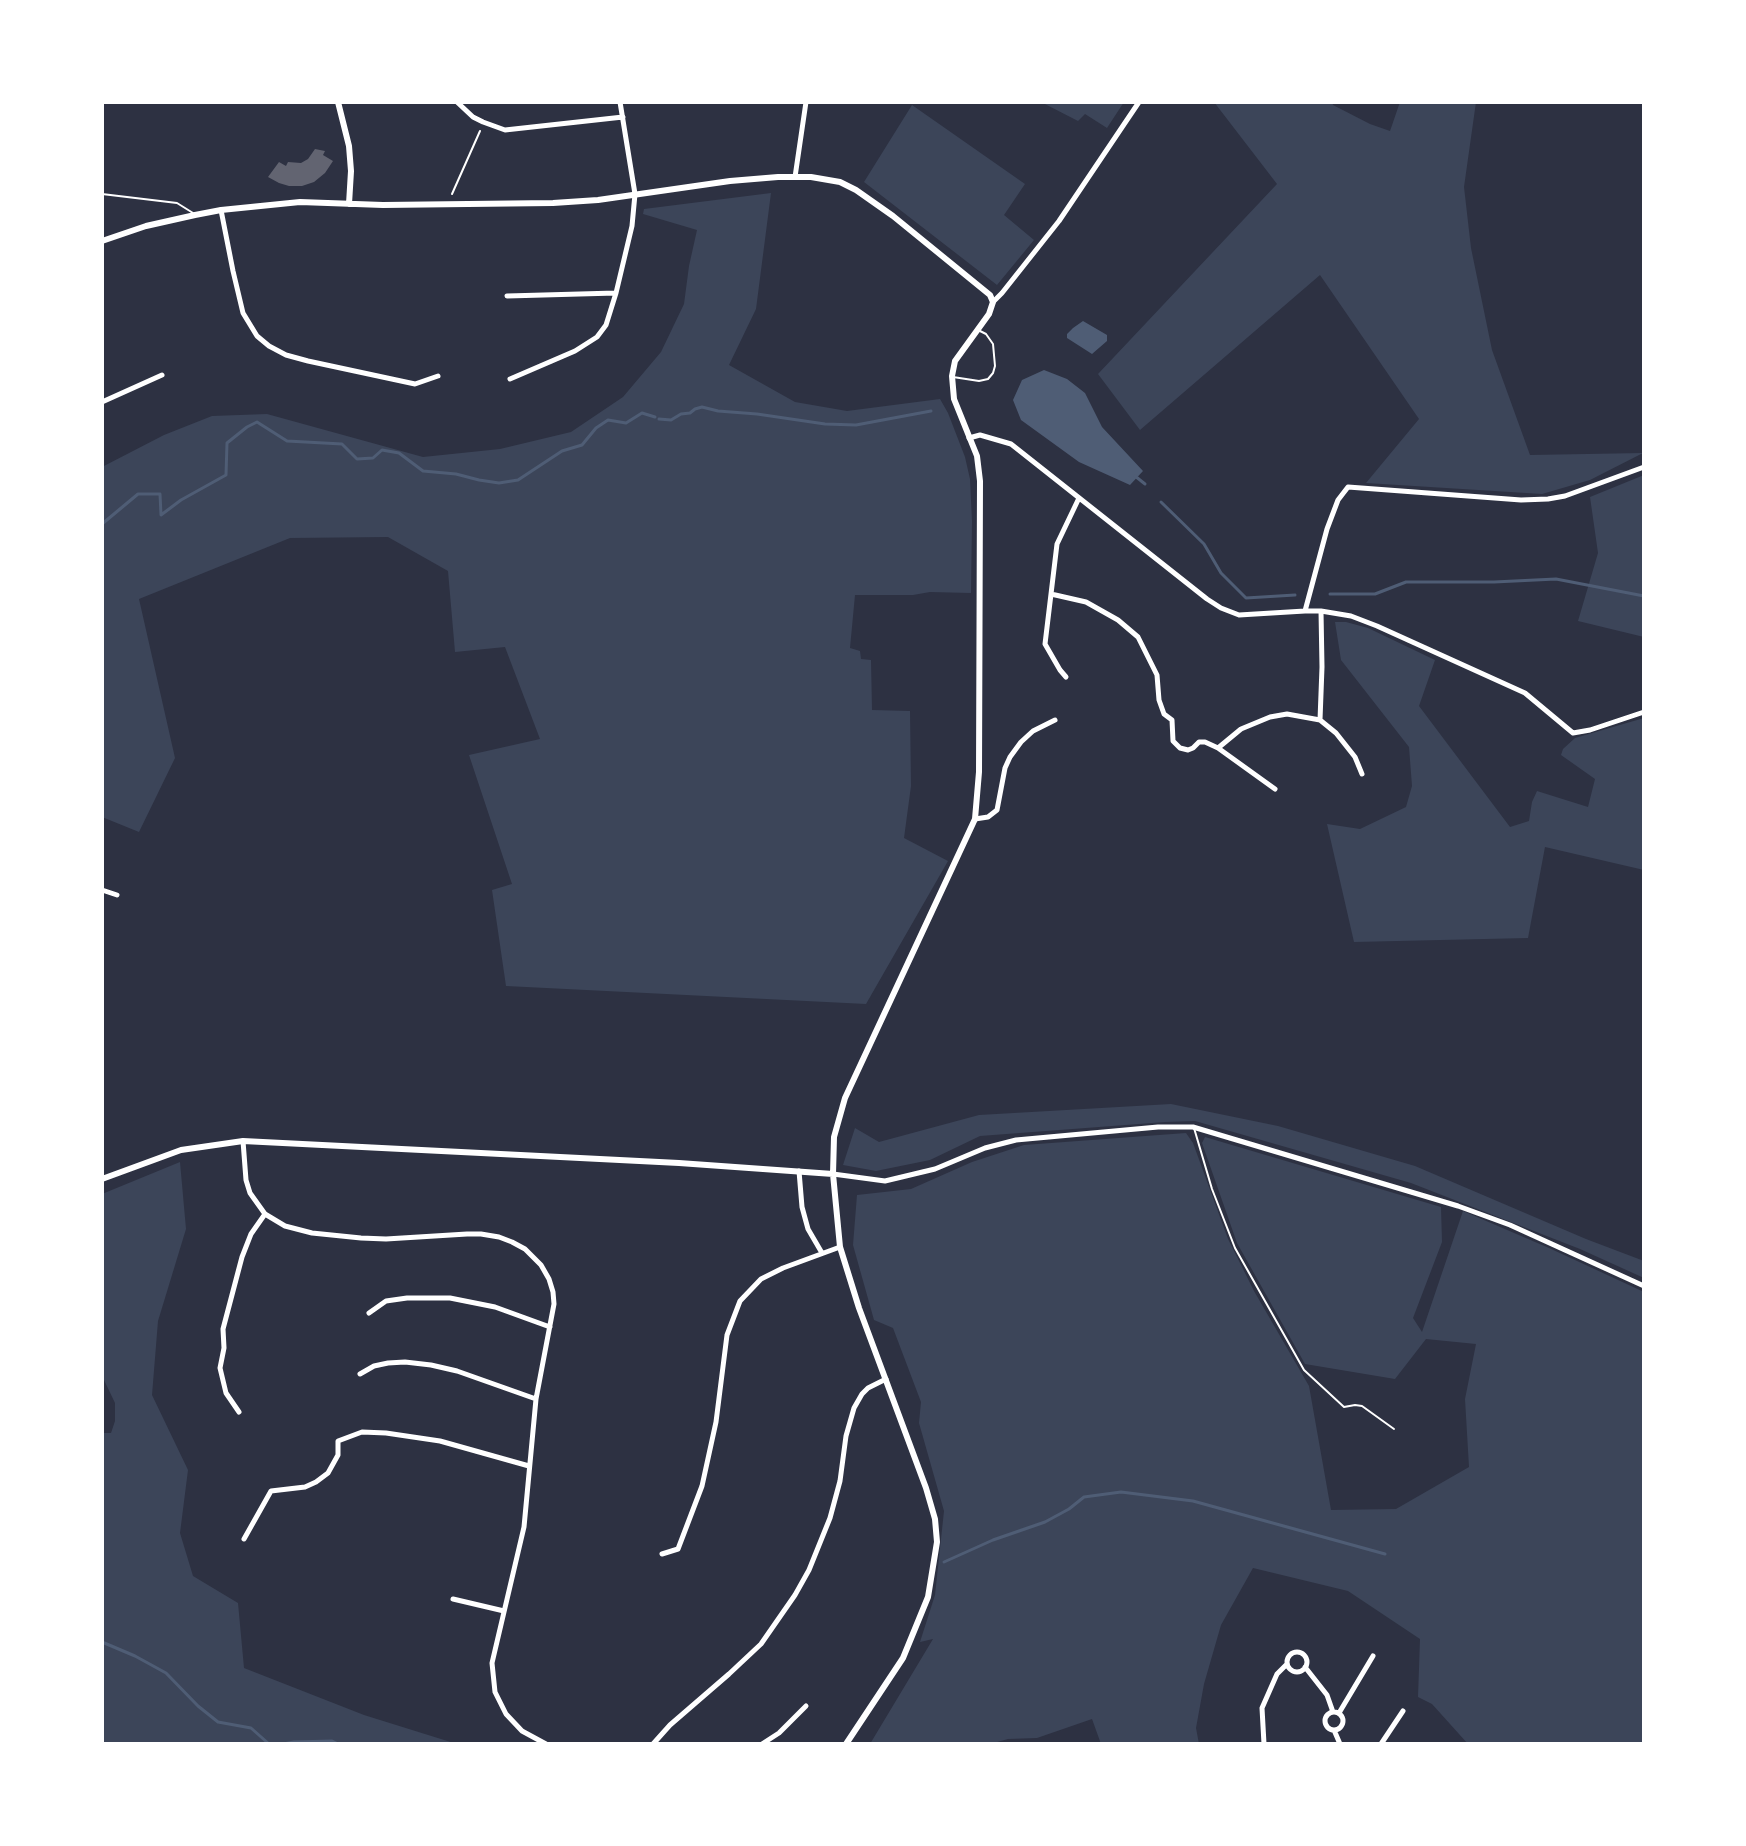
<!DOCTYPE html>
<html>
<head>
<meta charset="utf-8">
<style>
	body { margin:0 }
	#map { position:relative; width:1746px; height:1846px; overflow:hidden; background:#2d3142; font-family:Arial,sans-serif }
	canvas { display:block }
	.frame { position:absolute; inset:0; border:104px solid #fff; pointer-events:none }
</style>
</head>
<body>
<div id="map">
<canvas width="1746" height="1846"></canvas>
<div class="frame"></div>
</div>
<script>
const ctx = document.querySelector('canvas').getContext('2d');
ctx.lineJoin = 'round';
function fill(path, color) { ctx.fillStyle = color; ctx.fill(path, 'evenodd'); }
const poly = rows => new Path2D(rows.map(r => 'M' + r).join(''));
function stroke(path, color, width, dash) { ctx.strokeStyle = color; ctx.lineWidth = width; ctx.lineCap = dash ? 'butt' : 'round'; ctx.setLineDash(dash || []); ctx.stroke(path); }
const green = poly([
	[1041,102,1124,102,1107,128,1085,114,1078,121],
	[1214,102,1332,102,1333,105,1370,124,1390,131,1400,102,1476,102,1464,187,1471,248,1492,350,1530,455,1643,453,1590,480,1542,494,1366,483,1419,419,1320,275,1140,430,1098,374,1277,184],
	[912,105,1025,184,1004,215,1034,240,997,285,864,182],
	[771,193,756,309,729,365,795,402,847,411,940,399,948,413,965,457,970,479,972,521,971,593,930,592,913,595,855,595,850,648,860,651,861,659,871,660,872,710,910,711,911,786,904,838,948,861,866,1004,506,986,492,890,512,884,469,755,540,739,505,647,455,652,448,571,388,537,290,538,139,599,175,758,139,832,102,817,102,467,164,435,212,416,267,414,423,457,500,449,571,432,623,397,661,352,684,304,689,266,697,230,643,214,644,209],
	[1644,475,1644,637,1578,621,1598,553,1590,497],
	[1335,622,1346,622,1368,628,1435,660,1419,706,1510,827,1529,821,1532,802,1537,791,1588,807,1595,779,1561,755,1563,749,1575,738,1644,718,1644,870,1545,847,1528,938,1354,942,1327,824,1360,829,1406,807,1412,786,1409,747,1341,660],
	[1171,1104,1278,1126,1415,1166,1586,1239,1644,1261,1644,1278,1580,1249,1411,1183,1195,1121,1165,1122,980,1136,930,1160,876,1171,843,1165,855,1128,879,1142,979,1115],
	[1186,1133,1193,1143,1228,1239,1254,1291,1309,1386,1331,1510,1396,1509,1469,1467,1465,1399,1476,1344,1426,1339,1395,1379,1305,1364,1237,1243,1202,1143,1205,1137,1441,1207,1442,1242,1413,1318,1422,1332,1463,1211,1549,1248,1644,1292,1644,1744,1468,1744,1432,1704,1418,1697,1420,1639,1348,1591,1253,1568,1221,1625,1204,1684,1196,1728,1199,1744,1101,1744,1092,1719,1037,1738,1008,1739,990,1744,870,1744,933,1639,920,1642,935,1595,944,1511,919,1423,921,1402,893,1328,874,1320,853,1245,857,1195,911,1189,972,1162,1024,1145],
	[180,1162,186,1229,158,1321,152,1395,188,1470,180,1533,193,1576,238,1603,244,1668,364,1715,457,1744,102,1744,102,1433,111,1433,115,1421,115,1403,104,1380,102,1381,102,1194]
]);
const water = poly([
	[1083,321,1107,335,1107,341,1092,354,1067,338,1067,334,1073,328],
	[1044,370,1067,379,1085,393,1102,427,1143,471,1130,485,1079,462,1021,420,1013,400,1022,380]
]);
const stream = poly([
	[659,419,671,420,681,414,690,413,695,409,702,407,718,411,757,414,825,424,856,425,931,411],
	[1135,476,1145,484],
	[1161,502,1204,544,1221,573,1246,598,1295,595],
	[102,524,138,494,160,494,161,515,181,500,226,475,227,443,247,427,257,422,287,441,342,444,357,459,373,458,382,450,399,453,423,471,456,474,479,480,499,483,518,480,562,451,582,445,596,428,608,420,626,423,642,413,655,417],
	[1330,594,1375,594,1406,582,1494,582,1556,579,1644,596],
	[944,1562,993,1540,1045,1522,1069,1509,1084,1497,1121,1492,1193,1501,1385,1554],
	[102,1642,135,1656,166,1673,198,1706,218,1722,251,1728,269,1744],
	[283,1744,294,1742,332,1741,338,1744]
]);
const building = poly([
	[315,149,325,151,323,155,333,161,325,173,314,182,302,186,289,186,279,183,268,177,279,162,286,166,288,162,301,163,308,159]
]);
const path = poly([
	[265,102,267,103],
	[452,194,480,131]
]);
const service = poly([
	[102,194,177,203,193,213],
	[953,377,979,381,988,379,993,373,995,366,993,344,986,334,978,330],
	[1194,1128,1212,1189,1235,1248,1304,1370,1344,1407,1355,1405,1362,1406,1394,1429]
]);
const minor = poly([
	[457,102,473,117,483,122,505,130,623,117],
	[795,177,806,102],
	[221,210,233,271,243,313,257,336,269,346,286,355,308,361,415,384,438,376],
	[507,296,616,293],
	[993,302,1002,293,1059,221,1139,102],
	[510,379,575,351,597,337,606,325,616,293,632,226,635,194,620,102],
	[102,402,162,375],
	[969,438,980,435,1011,444,1207,599,1221,608,1239,615,1305,611,1321,611,1351,616,1377,626,1525,693,1573,733,1590,730,1644,712],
	[1079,498,1057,544,1051,594,1086,602,1118,620,1138,637,1157,675,1159,700,1164,714,1172,720,1173,741,1180,748,1188,750,1193,748,1199,742,1205,742,1218,748,1241,729,1270,717,1287,714,1320,720,1336,733,1355,757,1362,774],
	[1051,594,1045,644,1060,670,1066,677],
	[1305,611,1327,529,1338,500,1348,487,1521,500,1548,499,1565,496,1644,467],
	[1320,720,1322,667,1321,611],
	[1218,748,1275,789],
	[975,819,988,817,997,810,1005,768,1010,757,1021,742,1033,731,1055,720],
	[102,890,117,895],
	[243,1141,246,1180,250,1193,265,1214,285,1226,312,1233,361,1238,386,1239,467,1234,481,1234,499,1237,512,1242,525,1249,541,1265,549,1279,553,1292,554,1304,536,1399,524,1527,492,1663,495,1692,506,1714,522,1731,546,1744],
	[799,1171,802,1207,808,1229,822,1253],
	[833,1174,885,1181,935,1169,985,1148,1016,1140,1158,1127,1193,1127,1458,1206,1510,1225,1644,1286],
	[369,1313,386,1301,407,1298,450,1298,495,1307,550,1327],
	[360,1374,374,1366,388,1363,405,1362,431,1365,457,1371,536,1399],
	[239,1412,226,1393,220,1368,224,1348,223,1329,242,1257,251,1234,265,1214],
	[244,1539,271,1491,305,1487,316,1482,328,1473,338,1455,338,1441,362,1432,386,1433,440,1441,529,1466],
	[662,1554,678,1549,702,1486,716,1422,727,1335,740,1301,761,1279,783,1268,840,1247],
	[453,1599,504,1611],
	'1287 1662a10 10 0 1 1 20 0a10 10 0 1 1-20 0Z',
	[1305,1667,1327,1695,1333,1712],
	'1325 1721a9 9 0 1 1 18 0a9 9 0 1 1-18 0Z',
	[1339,1713,1373,1656],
	[1334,1730,1340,1744],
	[653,1744,670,1725,729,1674,761,1644,795,1595,809,1570,830,1518,840,1481,846,1436,854,1408,862,1394,868,1388,886,1379],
	[762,1744,779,1733,806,1706],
	[1264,1744,1262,1708,1277,1674,1287,1664],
	[1381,1744,1403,1711]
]);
const tertiary = poly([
	[338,102,349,146,351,171,349,204],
	[102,241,146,226,195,215,221,210,300,202,383,205,553,203,598,200,730,181,778,177,811,177,840,182,856,190,893,216,990,295,993,302,989,314,955,361,952,376,954,399,977,456,980,481,979,772,975,819,845,1098,834,1137,833,1174,840,1247,859,1308,926,1488,935,1519,937,1542,928,1597,903,1658,846,1744],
	[102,1179,181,1150,243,1141,679,1163,833,1174]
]);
fill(green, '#3c4559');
fill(water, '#4f5d75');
stroke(stream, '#4f5d75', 3);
fill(building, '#626471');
stroke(path, '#fff', 2);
stroke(service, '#fff', 2);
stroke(minor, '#fff', 5);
stroke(tertiary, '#fff', 6);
</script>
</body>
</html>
